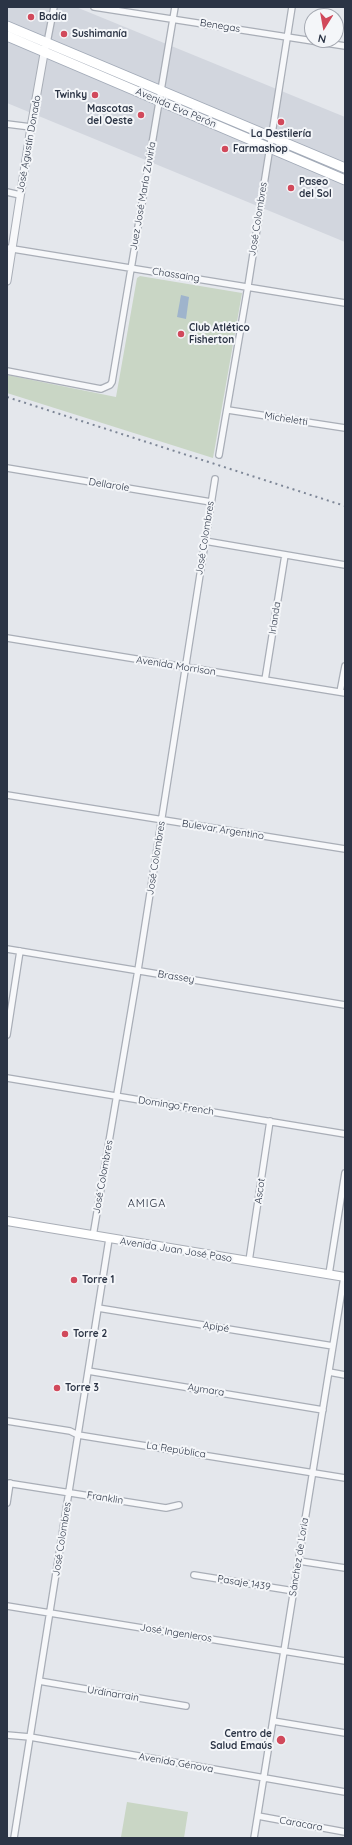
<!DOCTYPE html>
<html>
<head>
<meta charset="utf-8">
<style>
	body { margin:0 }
	#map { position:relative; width:352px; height:1845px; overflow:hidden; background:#e4e7ec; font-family:Quicksand,sans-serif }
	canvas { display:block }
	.frame { position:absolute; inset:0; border:8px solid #2b3445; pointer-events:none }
	.north { position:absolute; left:304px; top:8px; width:40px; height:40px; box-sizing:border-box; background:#f4f6f9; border:1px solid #a4a8b1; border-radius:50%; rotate:191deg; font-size:11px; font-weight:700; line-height:16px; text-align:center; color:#2b3445 }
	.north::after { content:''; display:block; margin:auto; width:14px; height:18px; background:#d1495b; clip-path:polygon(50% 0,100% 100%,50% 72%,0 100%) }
</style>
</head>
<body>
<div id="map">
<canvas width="352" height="1845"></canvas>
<div class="frame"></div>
<div class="north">N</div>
</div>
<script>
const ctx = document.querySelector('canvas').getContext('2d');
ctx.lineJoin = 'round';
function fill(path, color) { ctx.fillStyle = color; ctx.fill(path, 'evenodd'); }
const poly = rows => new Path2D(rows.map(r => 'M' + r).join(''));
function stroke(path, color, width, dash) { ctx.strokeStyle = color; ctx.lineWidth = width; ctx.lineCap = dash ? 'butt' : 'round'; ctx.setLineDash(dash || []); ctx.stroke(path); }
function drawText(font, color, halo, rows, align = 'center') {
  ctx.font = font + ' Quicksand,sans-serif'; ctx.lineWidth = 4; ctx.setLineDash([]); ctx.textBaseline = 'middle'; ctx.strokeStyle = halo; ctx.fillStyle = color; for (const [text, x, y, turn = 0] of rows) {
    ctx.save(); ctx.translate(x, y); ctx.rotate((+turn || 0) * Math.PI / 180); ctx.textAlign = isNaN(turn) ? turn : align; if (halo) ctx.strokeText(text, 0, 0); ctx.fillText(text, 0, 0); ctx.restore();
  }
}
const built = poly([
	[7,7,76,7,345,117,345,242,7,103]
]);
const green = poly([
	[140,276,242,293,213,458,7,393,7,375,116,397,137,278],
	[127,1802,188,1812,184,1838,121,1837]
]);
const water = poly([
	[181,295,189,297,186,319,177,317]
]);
const minor = poly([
	[94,7,345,46],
	[47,43,54,7],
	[7,124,31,127],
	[7,192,20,195],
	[7,248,345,303],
	[7,371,101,389,110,385,112,382,175,7],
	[228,410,345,428],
	[219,455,248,286,292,7],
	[7,468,211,502],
	[205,541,345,565],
	[7,638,345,693],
	[265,680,285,555],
	[340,692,345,666],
	[7,795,345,849],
	[7,949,345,1005],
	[7,1035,20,951],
	[7,1078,345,1134],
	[93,1236,138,970,215,479],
	[249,1261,270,1121],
	[329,1274,345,1173],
	[98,1308,333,1346],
	[88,1371,323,1410],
	[329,1372,345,1375],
	[7,1421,70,1431,78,1435,345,1478],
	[7,1483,166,1508,179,1505],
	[7,1503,10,1483],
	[299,1561,345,1568],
	[194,1575,294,1591],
	[7,1606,345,1661],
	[39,1681,186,1706],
	[273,1721,345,1733],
	[7,1735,30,1737,345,1792],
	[258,1816,345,1832],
	[14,1838,109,1239],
	[254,1838,344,1277]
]);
const tertiary = poly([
	[7,281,31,127,45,48]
]);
const secondary = poly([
	[7,1221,345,1277]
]);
const primary = poly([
	[7,26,345,168],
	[7,36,345,180]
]);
const rail = poly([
	[7,397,345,506]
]);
const markers = [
	[31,17,4,"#d1495b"],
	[64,34,4,"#d1495b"],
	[95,95,4,"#d1495b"],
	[141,115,4,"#d1495b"],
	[281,122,4,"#d1495b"],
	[225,149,4,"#d1495b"],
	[291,188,4,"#d1495b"],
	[181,334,4,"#d1495b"],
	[74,1280,4,"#d1495b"],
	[65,1334,4,"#d1495b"],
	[57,1388,4,"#d1495b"],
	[281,1740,5,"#d1495b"]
];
const poiNames = [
	["Badía",39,17],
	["Sushimanía",72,34],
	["Twinky",87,95,"right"],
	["Mascotas",133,109,"right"],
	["del Oeste",133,121,"right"],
	["La Destilería",281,134,"center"],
	["Farmashop",233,149],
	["Paseo",299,182],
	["del Sol",299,194],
	["Club Atlético",189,328],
	["Fisherton",189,340],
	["Torre 1",82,1280],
	["Torre 2",73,1334],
	["Torre 3",65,1388],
	["Centro de",272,1734,"right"],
	["Salud Emaús",272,1746,"right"]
];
const streetNames = [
	["Benegas",220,26,9],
	["Avenida Eva Perón",176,108,23],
	["José Agustín Donado",29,144,-80],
	["Juez José María Zuviría",143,196,-80],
	["José Colombres",258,219,-81],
	["Chassaing",176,275,9],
	["Micheletti",286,419,9],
	["Dellarole",109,485,9],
	["José Colombres",205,538,-81],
	["Irlanda",275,618,-81],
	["Avenida Morrison",176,666,9],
	["Bulevar Argentino",223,830,9],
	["José Colombres",156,858,-81],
	["Brassey",176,977,9],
	["Domingo French",176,1106,9],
	["José Colombres",103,1177,-80],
	["Ascot",260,1191,-82],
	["Avenida Juan José Paso",176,1250,9],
	["Apipé",216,1327,9],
	["Aymara",206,1390,9],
	["La República",176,1450,9],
	["Franklin",105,1498,9],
	["José Colombres",62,1539,-81],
	["Sánchez de Loria",299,1557,-81],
	["Pasaje 1439",244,1583,9],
	["José Ingenieros",176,1633,9],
	["Urdinarrain",113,1694,9],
	["Avenida Génova",176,1763,10],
	["Caracara",301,1824,10]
];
const neighbourhoodNames = [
	["AMIGA",147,1204]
];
fill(built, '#d2d6de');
fill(green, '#c9d6c5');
fill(water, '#9fb4cc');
stroke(minor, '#a9aeb7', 8);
stroke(tertiary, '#a9aeb7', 9);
stroke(secondary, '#a9aeb7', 10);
stroke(primary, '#a3abb8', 11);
stroke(minor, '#f7f8fa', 5.5);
stroke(tertiary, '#f7f8fa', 7);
stroke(secondary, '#fff', 8);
stroke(primary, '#fff', 9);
stroke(rail, '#7d8696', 2, [2, 4]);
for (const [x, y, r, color] of markers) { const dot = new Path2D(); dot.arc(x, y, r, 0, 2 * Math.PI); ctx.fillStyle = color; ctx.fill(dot); stroke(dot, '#f4f6f9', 1.5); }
drawText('bold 10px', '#2b3445', '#f4f6f9', poiNames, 'left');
drawText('10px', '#2b3445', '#f4f6f9', streetNames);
ctx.letterSpacing = '1px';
drawText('11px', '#1d2536', '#f4f6f9', neighbourhoodNames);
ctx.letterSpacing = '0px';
</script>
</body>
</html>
